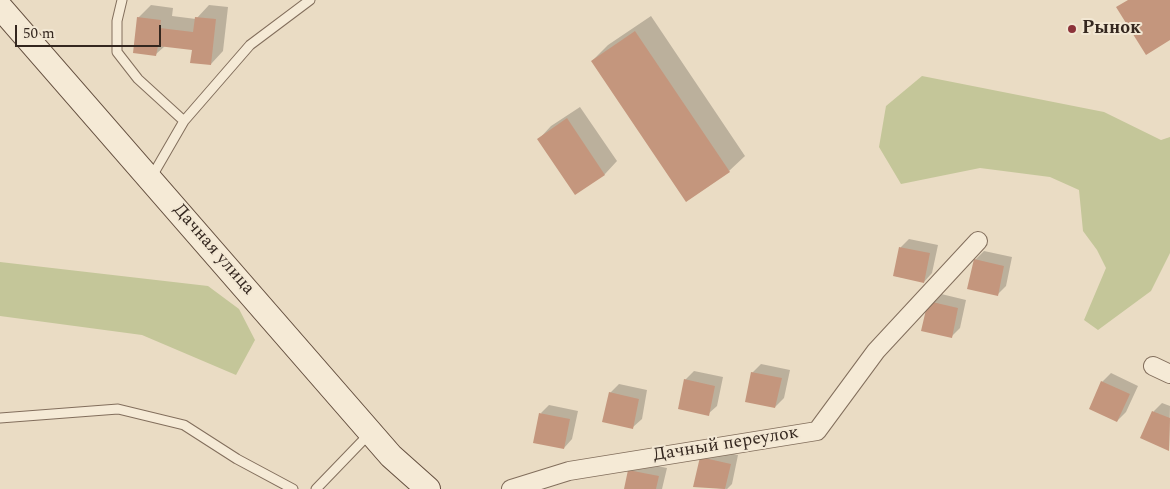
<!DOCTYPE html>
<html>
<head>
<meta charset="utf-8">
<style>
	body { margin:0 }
	#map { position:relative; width:1170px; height:489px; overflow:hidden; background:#eadcc4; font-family:Spectral,serif }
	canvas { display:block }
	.scale { position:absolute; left:15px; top:25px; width:146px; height:22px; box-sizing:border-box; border:2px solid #34271f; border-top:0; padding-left:6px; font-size:15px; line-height:18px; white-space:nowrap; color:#34271f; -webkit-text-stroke:4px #f2e7d3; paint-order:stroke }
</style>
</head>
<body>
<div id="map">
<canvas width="1170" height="489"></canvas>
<div class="scale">50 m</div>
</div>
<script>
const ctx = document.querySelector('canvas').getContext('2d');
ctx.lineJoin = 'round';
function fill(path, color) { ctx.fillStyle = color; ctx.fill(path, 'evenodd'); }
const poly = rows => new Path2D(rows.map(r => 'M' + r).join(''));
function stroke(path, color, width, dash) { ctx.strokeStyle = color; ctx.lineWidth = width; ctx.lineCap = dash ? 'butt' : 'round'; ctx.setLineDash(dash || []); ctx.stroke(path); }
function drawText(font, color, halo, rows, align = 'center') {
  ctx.font = font + ' Spectral,serif'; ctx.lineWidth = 4; ctx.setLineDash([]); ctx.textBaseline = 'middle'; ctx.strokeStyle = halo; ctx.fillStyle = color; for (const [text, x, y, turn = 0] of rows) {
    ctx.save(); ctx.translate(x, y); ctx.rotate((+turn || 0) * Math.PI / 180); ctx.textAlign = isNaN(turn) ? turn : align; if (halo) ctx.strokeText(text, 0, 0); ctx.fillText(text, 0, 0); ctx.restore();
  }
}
const green = poly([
	[922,76,1104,112,1161,140,1170,137,1170,253,1151,291,1098,330,1084,320,1106,268,1097,250,1083,231,1079,190,1050,177,980,168,901,184,879,147,886,106],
	[0,262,208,286,239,309,255,340,236,375,142,335,0,316]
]);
const shadow = poly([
	[151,5,173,8,172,16,196,19,209,5,228,7,223,51,211,64,193,49,165,46,156,54,138,18],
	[651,16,745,156,729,171,592,61,608,45],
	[580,107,617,161,605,174,576,193,539,139,551,126],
	[909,239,938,245,932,273,924,282,895,276,901,247],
	[984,251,1012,257,1006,286,998,294,975,260],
	[937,293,966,300,960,328,952,336,929,302],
	[761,364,790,370,784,398,775,407,752,373],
	[694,371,723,377,717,406,708,414,685,380],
	[1111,373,1138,386,1126,412,1117,421,1102,382],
	[619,384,647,390,642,419,633,427,610,393],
	[1162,403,1170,406,1169,449,1142,438,1154,411],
	[549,405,578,411,572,439,564,448,541,413],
	[709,449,738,455,732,484,727,489,695,486,701,458],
	[638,462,667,468,662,489,625,489,629,471]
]);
const building = poly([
	[1128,0,1170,0,1170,40,1146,55,1116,7],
	[137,17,161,20,160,28,193,32,195,17,216,19,211,65,190,63,192,50,158,46,156,56,133,53],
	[635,31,730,172,686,202,591,61],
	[567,118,605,175,575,195,537,139],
	[899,247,930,253,924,283,893,276],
	[974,259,1004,266,998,296,967,289],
	[928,301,958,308,952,338,921,331],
	[751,372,782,378,775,408,745,402],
	[684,379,715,386,709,416,678,409],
	[1101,381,1130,394,1117,422,1089,409],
	[609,392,639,399,633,429,602,422],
	[1152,411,1170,418,1169,451,1140,438],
	[539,413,570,419,564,449,533,443],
	[700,457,731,464,725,489,693,487],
	[628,470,659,476,656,489,624,489]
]);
const lane = poly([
	[122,0,117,21,117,52,138,79,184,121],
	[151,178,184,121,250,45,310,0],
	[0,418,118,409,184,425,237,459,293,489],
	[316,489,371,432]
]);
const street = poly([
	[1153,366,1170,374],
	[511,489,569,471,817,431,876,351,978,241]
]);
const secondary = poly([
	[0,7,391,456,428,489]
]);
const markers = [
	[1072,29,5,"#8c3239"]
];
const poiNames = [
	["Рынок",1082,29]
];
const streetNames = [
	["Дачная улица",213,250,49],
	["Дачный переулок",726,445,-9]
];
fill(green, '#c4c699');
fill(shadow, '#0003');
fill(building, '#c4967d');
stroke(lane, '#826e5c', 11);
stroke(street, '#826e5c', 20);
stroke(secondary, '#644f3f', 26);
stroke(lane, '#f5ead6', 9);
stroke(street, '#f5ead6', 18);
stroke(secondary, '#f5ead6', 24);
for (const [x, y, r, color] of markers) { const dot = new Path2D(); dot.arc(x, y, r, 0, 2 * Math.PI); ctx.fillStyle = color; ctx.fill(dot); stroke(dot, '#f2e7d3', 2); }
drawText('bold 18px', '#34271f', '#f2e7d3', poiNames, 'left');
drawText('18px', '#34271f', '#f2e7d3', streetNames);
</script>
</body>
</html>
